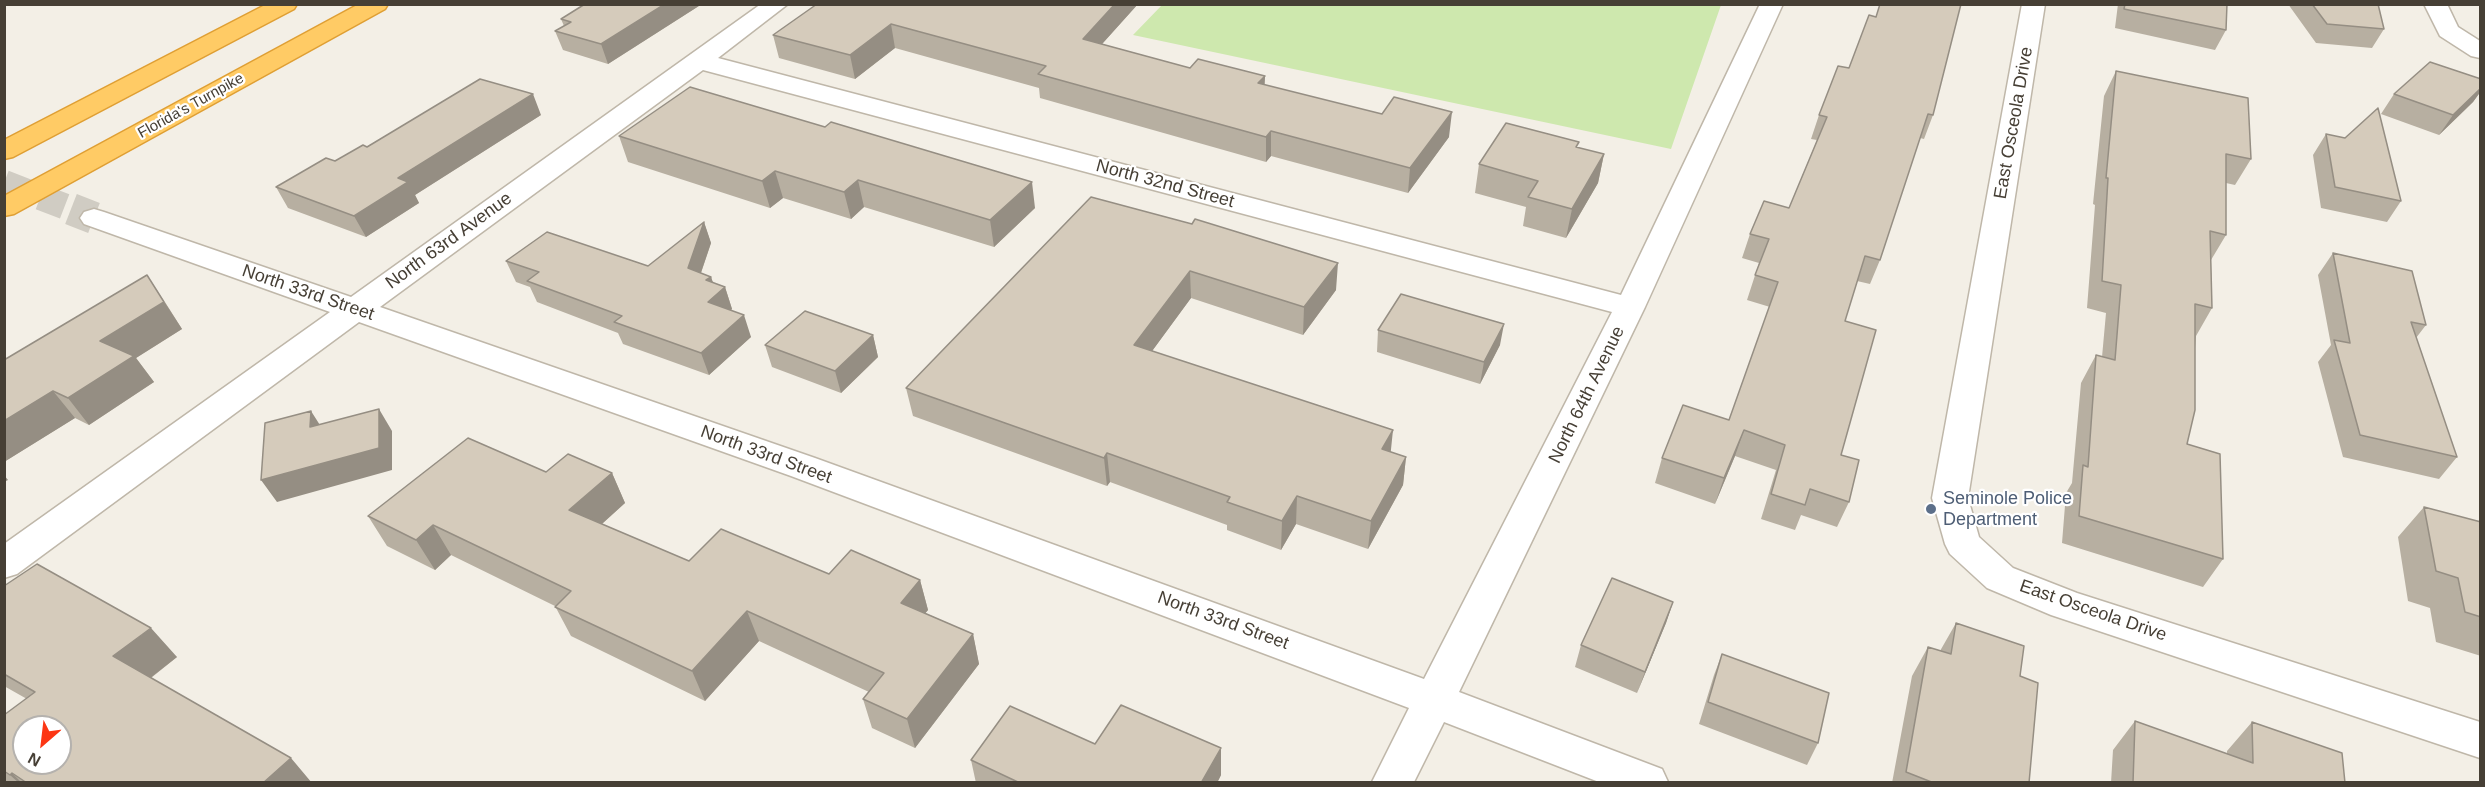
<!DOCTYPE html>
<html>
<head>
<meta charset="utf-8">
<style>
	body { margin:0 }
	#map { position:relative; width:2485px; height:787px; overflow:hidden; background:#f3efe6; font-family:Arial,sans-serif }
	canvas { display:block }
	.frame { position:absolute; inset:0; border:6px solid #463f35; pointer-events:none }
	.north { position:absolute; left:12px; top:715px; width:60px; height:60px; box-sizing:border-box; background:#fff; border:2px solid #b5b2ae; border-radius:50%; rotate:208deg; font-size:16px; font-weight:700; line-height:24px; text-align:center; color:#463f35 }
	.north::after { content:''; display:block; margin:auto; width:21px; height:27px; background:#fc3614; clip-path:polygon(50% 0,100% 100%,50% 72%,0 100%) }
</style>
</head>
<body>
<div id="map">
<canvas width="2485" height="787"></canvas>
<div class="frame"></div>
<div class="north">N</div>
</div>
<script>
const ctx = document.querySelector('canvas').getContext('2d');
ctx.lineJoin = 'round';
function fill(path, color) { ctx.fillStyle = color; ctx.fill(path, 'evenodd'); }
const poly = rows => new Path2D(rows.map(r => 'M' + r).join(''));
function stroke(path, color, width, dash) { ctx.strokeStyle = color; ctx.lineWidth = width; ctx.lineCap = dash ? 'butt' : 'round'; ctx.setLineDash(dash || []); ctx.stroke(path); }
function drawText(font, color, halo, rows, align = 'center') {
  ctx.font = font + ' Arial,sans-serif'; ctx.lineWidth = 4.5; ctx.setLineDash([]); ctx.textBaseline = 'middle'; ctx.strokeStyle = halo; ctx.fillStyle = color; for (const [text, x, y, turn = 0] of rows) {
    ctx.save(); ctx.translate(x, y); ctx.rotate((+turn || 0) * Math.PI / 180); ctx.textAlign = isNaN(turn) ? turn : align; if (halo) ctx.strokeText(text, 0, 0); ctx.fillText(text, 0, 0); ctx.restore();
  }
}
const green = poly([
	[1162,5,1162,4,1721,5,1671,149,1133,35]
]);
const minorTunnelFar1 = poly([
	[4,183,74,210]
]);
const minorTunnel = poly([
	[71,209,94,218]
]);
const minor = poly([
	[761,4,788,4,718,58,1621,295,1760,4,1783,4,1645,307,1459,692,1662,769,1668,782,1599,782,1444,722,1414,782,1372,782,1409,708,791,476,359,322,17,574,4,578,4,544,330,312,84,224,80,218,84,212,94,209,104,212,351,297,761,4],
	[703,70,1612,312,1424,679,815,458,380,307,703,70],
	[2022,4,2045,4,1968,498,1979,537,2013,568,2077,593,2480,722,2480,758,2051,615,1987,588,1950,554,1945,544,1932,498,2022,4],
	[2424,4,2447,4,2458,27,2480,41,2480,58,2471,56,2440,36,2424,4]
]);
const highway = poly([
	[267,4,297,4,294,9,13,157,4,159,4,140,267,4],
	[359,4,388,4,385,9,14,214,4,216,4,196,359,4]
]);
const wall = poly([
	[585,4,702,4,608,64,563,50,555,31,564,26,561,19],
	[817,4,1138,4,1102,44,1190,68,1265,76,1264,85,1449,137,1408,193,1271,156,1266,162,1040,98,1039,88,895,48,855,79,779,58,773,35],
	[2118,4,2227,4,2226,30,2215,50,2115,28],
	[2288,4,2378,4,2384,29,2372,48,2316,43],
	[1838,66,1933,115,1924,139,1920,138,1880,260,1870,284,1857,281,1845,321,1841,455,1849,502,1837,527,1801,515,1795,530,1761,519,1776,470,1735,456,1715,504,1655,483,1662,458,1729,420,1770,307,1747,300,1759,263,1742,258,1750,234,1789,208,1817,140,1811,139,1819,115],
	[2116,71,2251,159,2235,185,2226,183,2226,235,2211,260,2212,308,2196,336,2187,444,2223,559,2203,587,2062,543,2066,493,2072,483,2081,383,2096,355,2102,357,2106,313,2087,308,2095,205,2093,204,2104,96],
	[2481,79,2481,91,2473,102,2439,135,2381,114,2394,94],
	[541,115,415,195,419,203,366,237,288,208,276,187,367,147],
	[2326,134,2401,201,2387,222,2321,208,2313,155],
	[619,136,1035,208,994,247,864,207,851,219,783,198,770,208,628,162],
	[1578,148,1604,154,1598,183,1566,238,1523,226,1526,207,1475,193,1479,164],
	[1091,197,1336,290,1303,335,1191,298,1152,351,1391,452,1406,457,1403,485,1368,549,1296,524,1281,550,1227,530,1227,525,1110,482,1107,486,913,416,906,388],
	[704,222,711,243,701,273,711,277,713,283,725,287,732,309,731,310,751,337,709,375,623,344,618,333,537,302,530,287,516,282,506,261,648,266],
	[2333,253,2426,325,2416,338,2457,457,2439,479,2343,457,2318,362,2331,345,2318,275],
	[165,302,182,329,136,358,154,382,89,425,75,418,4,462,4,360],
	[1378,330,1500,345,1480,384,1377,352],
	[873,335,878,357,841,393,772,367,765,345],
	[546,472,612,473,625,503,602,524,689,561,829,574,920,580,928,610,925,613,973,634,979,664,915,748,872,728,863,699,869,692,759,641,705,701,571,636,555,606,451,555,435,570,387,546,368,516],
	[2424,507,2481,522,2481,656,2436,642,2430,608,2408,601,2398,537],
	[4,586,177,657,151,678,312,783,9,783,4,780,4,715,27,699,4,686],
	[1673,602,1666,623,1637,693,1575,667,1581,645],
	[1956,623,2020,676,2029,783,1892,783,1912,676,1928,647,1940,651],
	[1722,654,1818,743,1807,765,1699,724,1714,675],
	[2135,721,2227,754,2227,751,2252,722,2345,783,2111,783,2113,750],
	[1095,744,1221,775,1217,783,976,783,971,760]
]);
const shadedWall = poly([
	[665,4,702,4,608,64,601,44],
	[1115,4,1138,4,1085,63,1083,39],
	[891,24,895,48,855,79,850,55],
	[1265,76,1264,100,1258,83],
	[2481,88,2481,91,2473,102,2439,135,2453,115],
	[533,94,541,115,415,195,419,203,366,237,354,216,398,178],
	[1452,112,1449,137,1408,193,1410,168],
	[1271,131,1271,156,1266,162,1266,137],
	[1604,154,1598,183,1566,238,1572,209],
	[775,171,783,198,770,208,762,181],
	[858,180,864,207,851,219,844,192],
	[1032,182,1035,208,994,247,990,220],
	[704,222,711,243,695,290,688,268],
	[1338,263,1336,290,1303,335,1304,307],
	[1190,271,1191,298,1136,373,1134,345],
	[147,275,182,329,136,358,154,382,89,425,68,398,100,341],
	[711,277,717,294,725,287,732,309,715,323,708,302,706,280],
	[744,315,751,337,709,375,701,353],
	[1504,324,1500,345,1480,384,1484,362],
	[873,335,878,357,841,393,835,371],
	[53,391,75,418,4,462,4,421],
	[379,409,392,431,392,470,277,502,261,480],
	[311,411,325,433,310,427],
	[1393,430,1390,459,1382,449],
	[1744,430,1735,456,1715,504,1724,478],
	[1107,453,1110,482,1107,486,1104,458],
	[1406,457,1403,485,1368,549,1371,521],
	[612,473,625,503,584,540,569,510],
	[4,475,8,480,4,482],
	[1297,496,1296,524,1281,550,1282,521],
	[433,525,451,555,435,570,416,540],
	[920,580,928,610,909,633,901,603],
	[1673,602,1666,623,1637,693,1645,672],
	[747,611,759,641,705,701,692,671],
	[151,628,177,657,140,686,113,656],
	[973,634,979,664,915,748,907,719],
	[1221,748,1221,775,1217,783,1201,783],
	[291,758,312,783,263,783],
	[12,773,22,783,19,783,10,775]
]);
const building = poly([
	[585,4,665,4,601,44,555,31,571,22,561,19,585,4],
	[817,4,1115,4,1083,39,1190,68,1198,59,1265,76,1258,83,1382,114,1394,97,1452,112,1410,168,1271,131,1266,137,1038,74,1046,66,891,24,850,55,773,35,817,4],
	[1880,4,1961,4,1933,115,1928,114,1880,260,1865,256,1845,321,1876,330,1841,455,1859,460,1849,502,1810,489,1805,505,1771,494,1785,445,1744,430,1724,478,1662,458,1683,405,1729,420,1778,282,1755,275,1769,239,1750,234,1764,201,1789,208,1827,117,1819,115,1838,66,1849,68,1869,15,1876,17,1880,4],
	[2125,4,2227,4,2226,30,2124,9,2125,4],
	[2312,4,2378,4,2384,29,2327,24,2312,4],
	[2430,62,2481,79,2481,88,2453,115,2394,94,2430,62],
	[2116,71,2248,98,2251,159,2226,154,2226,235,2210,231,2212,308,2195,304,2195,410,2187,444,2220,454,2223,559,2079,516,2083,465,2088,467,2096,355,2115,360,2121,285,2102,281,2108,178,2106,178,2116,71],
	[480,79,533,94,398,178,408,182,354,216,276,187,326,158,335,161,363,145,367,147,480,79],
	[690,87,825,127,831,122,1032,182,990,220,858,180,844,192,775,171,762,181,619,136,690,87],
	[2378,108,2401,201,2335,187,2326,134,2345,138,2378,108],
	[1506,123,1579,142,1576,147,1604,154,1572,209,1528,197,1538,181,1479,164,1506,123],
	[1091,197,1192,224,1195,219,1338,263,1304,307,1190,271,1134,345,1393,430,1382,449,1406,457,1371,521,1297,496,1282,521,1227,502,1230,497,1107,453,1104,458,906,388,1091,197],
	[704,222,688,268,711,277,706,280,725,287,708,302,744,315,701,353,614,322,622,316,527,281,539,272,506,261,547,232,648,266,704,222],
	[2333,253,2412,271,2426,325,2411,322,2457,457,2360,435,2334,340,2350,343,2333,253],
	[147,275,164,302,100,341,134,356,68,398,53,391,4,421,4,360,147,275],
	[1401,294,1504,324,1484,362,1378,330,1401,294],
	[805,311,873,335,835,371,765,345,805,311],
	[379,409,379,448,261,480,265,423,311,411,310,427,379,409],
	[468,438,546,472,568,454,612,473,569,510,689,561,721,529,829,574,851,550,920,580,901,603,973,634,907,719,863,699,884,673,747,611,692,671,555,607,571,591,433,525,416,540,368,516,468,438],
	[2424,507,2481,522,2481,617,2465,612,2458,578,2436,571,2424,507],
	[37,564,151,628,113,656,291,758,263,783,27,783,12,773,10,775,4,771,4,715,35,692,4,674,4,586,37,564],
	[24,727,60,727,60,763,24,763,24,727],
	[1612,578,1673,602,1645,672,1581,645,1612,578],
	[1956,623,2024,646,2020,676,2038,683,2029,783,1934,783,1906,772,1928,647,1951,654,1956,623],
	[1722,654,1829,693,1818,743,1708,702,1722,654],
	[1121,705,1221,748,1201,783,1020,783,971,760,1010,706,1095,744,1121,705],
	[2135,721,2253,763,2252,722,2342,753,2345,783,2133,783,2135,721]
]);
const markers = [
	[1931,509,6,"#5c6f8a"]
];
const farStreetnames = [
	["Florida's Turnpike",191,106,-29]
];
const streetNames = [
	["East Osceola Drive",2014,123,-80],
	["North 32nd Street",1165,184,15],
	["North 63rd Avenue",449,241,-36],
	["North 33rd Street",308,293,19],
	["North 64th Avenue",1587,395,-64],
	["North 33rd Street",766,455,20],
	["East Osceola Drive",2093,611,19],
	["North 33rd Street",1223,621,20]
];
const serviceNames = [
	["Seminole Police",1943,499],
	["Department",1943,520]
];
fill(green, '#cee8ae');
stroke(minorTunnelFar1, '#d0ccc3', 26, [26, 13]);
stroke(minorTunnel, '#d0ccc3', 32, [32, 16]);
stroke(minor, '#bfb7a9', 3);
stroke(highway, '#df9f34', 3);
fill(minor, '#fff');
fill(highway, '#ffcb65');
fill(wall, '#b7afa1');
fill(shadedWall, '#958e83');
fill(building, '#d5cbbb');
stroke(building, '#958e83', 1.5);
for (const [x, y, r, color] of markers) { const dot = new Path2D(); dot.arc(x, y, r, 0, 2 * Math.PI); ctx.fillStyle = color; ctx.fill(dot); stroke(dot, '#fff', 2); }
drawText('15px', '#463f35', '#fff', farStreetnames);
drawText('18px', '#463f35', '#fff', streetNames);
drawText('18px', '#4e5e75', '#fff', serviceNames, 'left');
</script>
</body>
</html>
